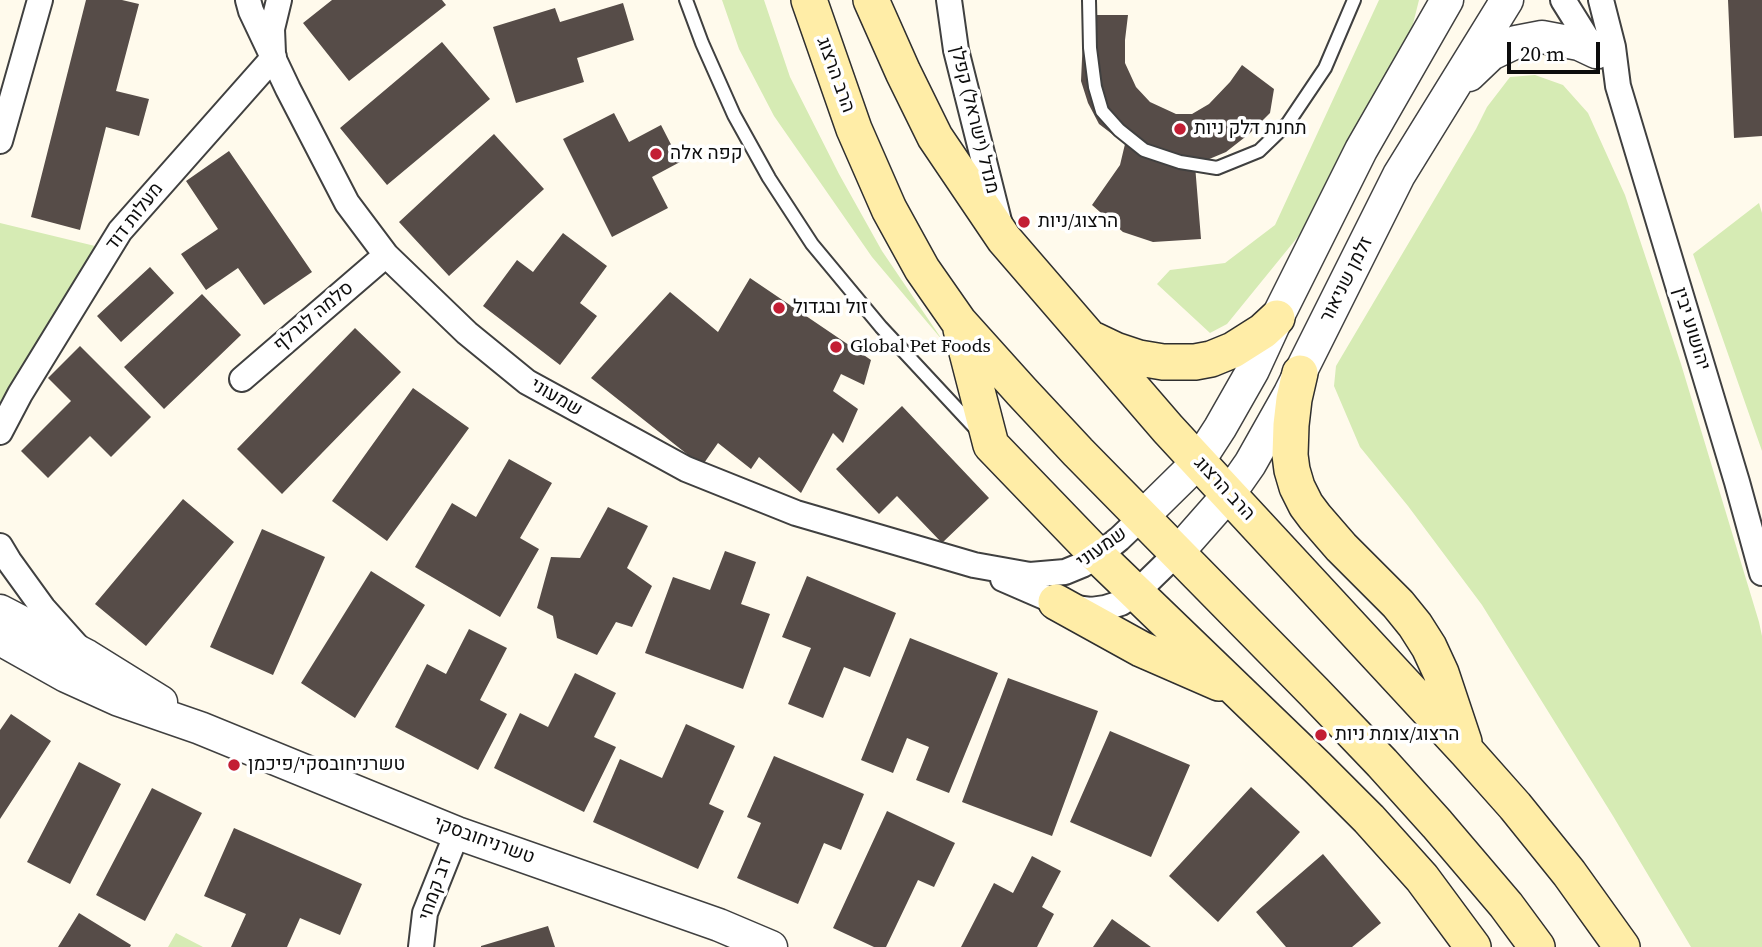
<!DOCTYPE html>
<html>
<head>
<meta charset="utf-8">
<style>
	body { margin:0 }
	#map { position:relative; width:1762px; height:947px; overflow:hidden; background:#fffaec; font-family:"Source Serif 4",serif }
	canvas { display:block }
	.scale { position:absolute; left:1507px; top:42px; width:93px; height:32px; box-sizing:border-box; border:4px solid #0d0d0d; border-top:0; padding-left:9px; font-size:21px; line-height:24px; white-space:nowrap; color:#0d0d0d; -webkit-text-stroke:5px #fff; paint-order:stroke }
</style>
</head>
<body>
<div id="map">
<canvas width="1762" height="947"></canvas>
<div class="scale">20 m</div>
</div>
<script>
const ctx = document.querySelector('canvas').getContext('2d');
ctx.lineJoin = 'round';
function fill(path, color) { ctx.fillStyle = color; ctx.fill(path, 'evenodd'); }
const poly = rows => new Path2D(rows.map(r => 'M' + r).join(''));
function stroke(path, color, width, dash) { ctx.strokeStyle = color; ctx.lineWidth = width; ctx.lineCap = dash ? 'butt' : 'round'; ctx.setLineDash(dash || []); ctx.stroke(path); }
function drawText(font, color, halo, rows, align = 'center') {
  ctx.font = font + ' "Source Serif 4",Heebo,serif'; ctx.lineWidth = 7; ctx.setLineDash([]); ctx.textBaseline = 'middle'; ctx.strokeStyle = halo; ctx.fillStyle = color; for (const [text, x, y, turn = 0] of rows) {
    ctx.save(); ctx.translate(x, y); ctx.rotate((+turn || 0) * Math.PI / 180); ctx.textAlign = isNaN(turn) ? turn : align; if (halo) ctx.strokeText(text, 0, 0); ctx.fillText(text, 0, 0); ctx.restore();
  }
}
const green = poly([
	[722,0,764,0,790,77,839,174,882,251,943,341,872,257,774,116,739,49],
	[1379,0,1419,0,1408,44,1301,233,1227,324,1210,333,1157,284,1170,270,1225,263,1275,225],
	[1535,75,1563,85,1588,113,1625,195,1681,364,1759,622,1762,636,1762,947,1691,947,1613,816,1482,605,1408,506,1360,447,1334,386,1336,366,1476,129,1487,107,1510,77],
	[1759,203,1762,213,1762,451,1693,254],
	[0,223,95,246,9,394,0,405],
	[176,933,203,947,168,947]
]);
const building = poly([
	[86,0,122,0,139,4,116,91,149,99,139,136,106,127,80,230,31,217],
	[332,0,442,0,446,5,349,81,303,23],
	[1728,0,1762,0,1762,136,1734,138],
	[623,3,634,40,577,58,584,82,516,103,493,27,555,8,560,22],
	[1084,15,1128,15,1125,40,1125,63,1136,87,1150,102,1176,114,1192,114,1209,104,1230,82,1242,65,1274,89,1270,113,1249,134,1226,152,1195,165,1201,239,1153,242,1123,232,1092,205,1120,165,1125,144,1099,124,1088,103,1081,81],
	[442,42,490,99,387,185,340,128],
	[614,113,629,142,661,125,680,162,652,177,668,208,612,237,563,139],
	[494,134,544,189,449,276,399,222],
	[229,151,312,272,264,305,238,268,206,290,181,254,218,229,186,181],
	[563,233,607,266,580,303,597,316,560,365,483,306,517,260,533,272],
	[150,267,174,293,121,342,97,316],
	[750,278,871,360,864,385,841,374,833,391,858,409,843,443,833,433,801,493,759,457,751,469,718,443,702,466,591,378,670,292,718,332],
	[202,294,241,335,164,409,124,367],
	[355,328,401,372,282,494,237,449],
	[80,346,151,417,111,457,90,436,48,478,21,451,71,401,48,378],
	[413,388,469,428,387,541,332,501],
	[902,406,989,498,942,543,897,496,879,514,836,469],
	[509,459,552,483,520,538,539,549,500,617,415,567,452,503,476,517],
	[183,499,234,542,146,646,95,604],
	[608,507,648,526,627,568,652,586,632,627,616,622,597,655,557,638,553,616,537,608,551,557,580,558],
	[262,529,325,557,273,675,210,647],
	[725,551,756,562,741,604,770,614,743,689,645,653,673,577,710,590],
	[371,571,425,605,355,718,301,683],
	[807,576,896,613,870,677,844,667,823,718,788,704,811,648,782,637],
	[469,629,507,648,480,700,507,714,478,770,395,727,427,664,446,674],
	[910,638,998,673,949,793,916,780,929,747,907,738,893,773,861,760],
	[575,673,616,693,594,737,616,747,584,812,494,768,520,713,548,727],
	[1008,678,1098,711,1052,836,962,802],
	[11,714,51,741,0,819,0,730],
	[686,724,735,746,709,804,724,811,698,869,593,822,620,759,662,778],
	[1110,731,1190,765,1151,857,1070,822],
	[774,756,864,794,841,850,824,843,798,904,737,878,761,823,747,817],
	[79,762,121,784,70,884,27,862],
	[1251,787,1300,832,1218,922,1169,876],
	[152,788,202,813,145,921,96,895],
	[887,811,955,843,934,887,918,880,886,947,874,947,833,928],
	[234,828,362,884,340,935,300,918,287,947,231,947,246,914,204,896],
	[1323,854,1381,923,1352,947,1286,947,1256,912],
	[1032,856,1061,871,1042,907,1054,914,1037,947,961,947,994,883,1013,893],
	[79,913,131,945,130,947,58,947],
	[1112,919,1151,947,1093,947],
	[548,926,555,947,481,947,481,946]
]);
const service = poly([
	[686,0,702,43,734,115,769,178,812,244,881,327,975,428],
	[1089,0,1090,48,1095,87,1102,111,1119,130,1144,150,1180,162,1217,168,1259,151,1288,123,1325,68,1354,0]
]);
const minor = poly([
	[248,0,251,11,288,89,347,203,386,255,467,333,527,382,686,469,796,513,974,565,1030,575,1065,572,1082,565,1098,556,1119,539,1142,517],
	[949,0,956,50,999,221],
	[1563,0,1598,56],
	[1601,0,1613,47,1618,86,1737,482,1762,573],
	[273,53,272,29,279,0],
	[0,141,40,0],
	[242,379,386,255],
	[0,432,20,394,120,231,274,57],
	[0,546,9,561,43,608,77,646],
	[1003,579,1056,602,1075,608,1091,610,1105,608,1121,603,1136,593,1177,553],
	[421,947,425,913,457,833]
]);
const tertiary = poly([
	[1469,75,1491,54,1516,42,1542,37,1579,44,1596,52],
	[1142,517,1198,462,1220,428,1253,370,1277,318,1361,150,1447,0],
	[1177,553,1229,494,1250,464,1290,393,1399,175,1507,0],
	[0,611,87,656,161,702],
	[0,639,66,676,119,700,200,728,457,833,719,925,771,947]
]);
const secondary = poly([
	[809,0,854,129,889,209,922,269,959,322,1022,392,1078,452,1314,692,1382,763,1437,824,1506,905,1537,947],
	[871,0,903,72,935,137,1004,239,1168,429,1467,752,1515,806,1569,873,1622,947],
	[961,329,991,445,1098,556,1317,767,1369,819,1422,878,1473,947],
	[1094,340,1115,350,1139,358,1163,362,1195,362,1211,359,1233,350,1263,331,1277,318],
	[1300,373,1294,399,1291,425,1290,455,1292,470,1297,487,1306,505,1315,517,1341,547,1398,604,1415,625,1429,647,1441,673,1464,742],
	[1056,602,1141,649,1219,683]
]);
const markers = [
	[1180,129,7,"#c31e34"],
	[656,154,7,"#c31e34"],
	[1024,222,7,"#c31e34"],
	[779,308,7,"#c31e34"],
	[836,347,7,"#c31e34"],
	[1321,735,7,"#c31e34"],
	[234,765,7,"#c31e34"]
];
const streetNames = [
	["הרב הרצוג",835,75,70],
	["מנדל (ישראל) קפלן",974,120,76],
	["מעלות דוד",135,217,-52],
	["זלמן שניאור",1347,280,-63],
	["סלמה לגרלף",314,317,-40],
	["יהושוע יבין",1691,329,73],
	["שמעוני",556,398,30],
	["הרב הרצוג",1224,489,47],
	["שמעוני",1102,548,-35],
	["טשרניחובסקי",484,841,20],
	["דב קמחי",436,889,-71]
];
const poiNames = [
	["תחנת דלק ניות",1194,129],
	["קפה אלה",670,154],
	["הרצוג/ניות",1038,222],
	["זול ובגדול",793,308],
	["Global Pet Foods",850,347],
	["הרצוג/צומת ניות",1335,735],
	["טשרניחובסקי/פיכמן",248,765]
];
fill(green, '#d6ebb4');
fill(building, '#564c48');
stroke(service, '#404040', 16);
stroke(minor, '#404040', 28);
stroke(tertiary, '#404040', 35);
stroke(secondary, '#2f2f2f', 38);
stroke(service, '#fff', 12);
stroke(minor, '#fff', 24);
stroke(tertiary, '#fff', 32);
stroke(secondary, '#ffeda7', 35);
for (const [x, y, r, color] of markers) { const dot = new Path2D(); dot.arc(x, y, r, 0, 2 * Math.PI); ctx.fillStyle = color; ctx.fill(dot); stroke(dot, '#fff', 2.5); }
drawText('19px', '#0d0d0d', '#fff', streetNames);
drawText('19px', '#0d0d0d', '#fff', poiNames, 'left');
</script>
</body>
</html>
